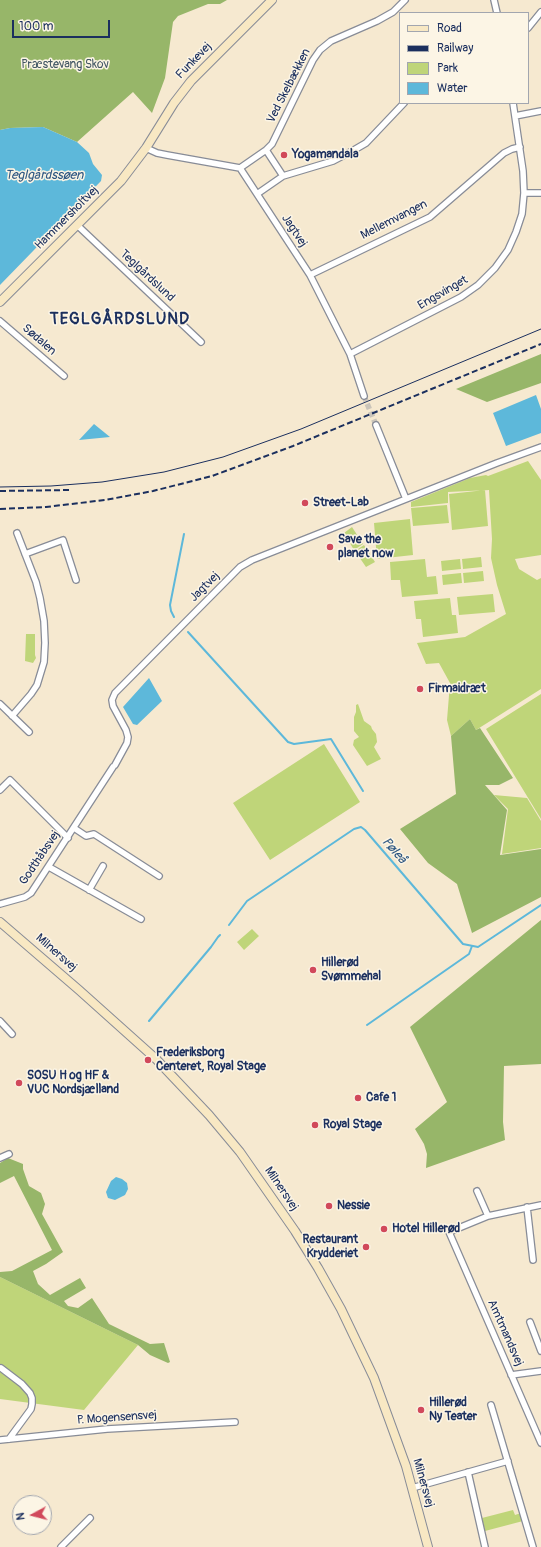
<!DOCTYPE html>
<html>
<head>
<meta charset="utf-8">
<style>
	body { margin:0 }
	#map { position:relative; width:541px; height:1547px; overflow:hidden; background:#f6e9d0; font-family:Pangolin,sans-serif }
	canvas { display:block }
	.legend { position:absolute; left:399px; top:12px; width:130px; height:92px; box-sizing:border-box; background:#fcf5e5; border:1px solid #a2a6af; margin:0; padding:5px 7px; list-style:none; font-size:12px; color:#1b2f5e }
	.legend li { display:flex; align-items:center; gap:8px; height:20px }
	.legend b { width:20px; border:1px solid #a2a6af }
	.north { position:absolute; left:12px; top:1495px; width:40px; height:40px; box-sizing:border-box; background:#fcf5e5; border:1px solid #a2a6af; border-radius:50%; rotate:263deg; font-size:11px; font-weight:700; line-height:16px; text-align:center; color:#1b2f5e }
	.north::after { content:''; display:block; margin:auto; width:14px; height:18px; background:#d1495b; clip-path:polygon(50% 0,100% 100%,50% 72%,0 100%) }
	.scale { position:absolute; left:12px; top:20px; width:98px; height:18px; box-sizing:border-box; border:2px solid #1b2f5e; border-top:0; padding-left:5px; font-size:12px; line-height:14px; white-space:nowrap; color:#1b2f5e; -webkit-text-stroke:3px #fcf5e5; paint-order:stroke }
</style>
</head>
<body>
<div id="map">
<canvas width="541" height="1547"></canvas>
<ul class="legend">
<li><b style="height:5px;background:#f8e8c3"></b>Road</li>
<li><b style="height:5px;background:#1b2f5e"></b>Railway</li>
<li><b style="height:11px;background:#bfd579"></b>Park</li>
<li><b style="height:11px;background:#5db8da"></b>Water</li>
</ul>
<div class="north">N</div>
<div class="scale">100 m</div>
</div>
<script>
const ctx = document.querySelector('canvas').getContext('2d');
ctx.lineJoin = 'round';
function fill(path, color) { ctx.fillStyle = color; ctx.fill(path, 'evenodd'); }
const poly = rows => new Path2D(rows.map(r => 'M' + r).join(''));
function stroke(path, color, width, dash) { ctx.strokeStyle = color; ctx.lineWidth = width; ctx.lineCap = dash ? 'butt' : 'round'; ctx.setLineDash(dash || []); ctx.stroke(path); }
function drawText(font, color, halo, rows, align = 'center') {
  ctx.font = font + ' Pangolin,sans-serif'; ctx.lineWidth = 3; ctx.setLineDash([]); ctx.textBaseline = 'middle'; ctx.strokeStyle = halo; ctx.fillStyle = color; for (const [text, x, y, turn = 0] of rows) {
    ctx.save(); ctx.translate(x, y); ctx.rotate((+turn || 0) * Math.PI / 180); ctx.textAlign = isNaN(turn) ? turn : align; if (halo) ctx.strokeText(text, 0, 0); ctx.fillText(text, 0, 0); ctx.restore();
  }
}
const green = poly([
	[528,461,541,480,541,555,515,559,519,569,537,580,541,578,541,689,476,730,470,719,451,736,447,720,450,683,439,663,426,664,417,643,465,637,506,614,497,585,491,558,492,539,489,490,448,492,448,503,411,507,411,502,470,478,486,475,488,476],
	[485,490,488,526,452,530,449,494],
	[447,505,449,523,413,526,411,508],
	[410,519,413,555,377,559,374,523],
	[352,527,363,544,354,550,344,533],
	[364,545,375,562,366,567,355,551],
	[481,557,482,567,463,569,462,559],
	[425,559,427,577,436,576,438,594,402,597,400,580,391,580,390,562],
	[460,559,461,569,442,571,441,561],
	[483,571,484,581,464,583,463,573],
	[461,573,462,583,443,585,442,575],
	[493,594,495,612,459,615,457,597],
	[450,598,452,615,456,615,458,633,423,637,421,619,416,619,414,601],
	[26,634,35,634,35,655,36,658,33,663,25,661],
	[541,694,541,819,486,729],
	[358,704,364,721,371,726,372,729,376,734,377,742,374,747,381,759,367,766,353,745,354,740,359,737,354,731,354,717,356,712,356,705],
	[324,744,360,802,270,860,233,803],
	[494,795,527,798,541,821,541,848,502,854,508,809],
	[252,929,259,936,244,950,237,942],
	[0,1277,138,1345,84,1410,0,1399],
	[513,1510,515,1515,521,1513,523,1521,485,1531,482,1518]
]);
const forest = poly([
	[0,0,227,0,220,4,208,4,178,16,173,22,165,78,152,113,133,92,77,142,43,127,10,128,0,130],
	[541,354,541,383,487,402,456,389],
	[470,719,476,730,480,728,513,778,499,785,485,785,507,810,500,855,541,849,541,897,472,933,457,884,428,863,400,829,456,794,451,736],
	[541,920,541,1064,504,1066,503,1122,505,1140,426,1168,427,1154,424,1144,415,1129,447,1102,410,1027],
	[8,1158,23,1164,23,1169,29,1186,41,1193,45,1204,42,1214,63,1252,46,1264,33,1271,38,1284,50,1295,80,1278,86,1288,64,1301,68,1306,78,1308,92,1298,109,1324,150,1344,164,1343,170,1362,168,1363,150,1355,138,1345,0,1277,0,1272,12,1271,52,1250,14,1176,0,1183,0,1163]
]);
const water = poly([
	[43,127,77,142,89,153,93,164,102,175,101,181,0,285,0,130,10,128],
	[536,395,541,409,541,433,506,446,493,413],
	[94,424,110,437,79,440],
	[149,678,162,701,137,725,133,724,123,707],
	[116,1177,122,1179,127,1183,128,1189,125,1195,115,1200,108,1198,106,1192,111,1181]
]);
const stream = poly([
	[174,617,171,611,170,605,184,534],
	[188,632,288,742,294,744,331,739,363,791],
	[229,925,247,901,354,829,361,827,365,830,463,944,478,947,541,905],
	[149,1021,211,947,218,937,220,935],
	[367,1025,469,954,472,946]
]);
const streetTunnel = poly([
	[364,396,376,425]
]);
const street = poly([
	[494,0,497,13],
	[528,28,541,12],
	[515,116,541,111],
	[146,148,157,153,167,155,240,168,310,275,350,354,364,396],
	[266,150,283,176],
	[240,168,266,150,272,144,313,60,320,50,331,41,377,21,393,12,405,0],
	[524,193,541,193],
	[257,194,283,176,333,161,354,150,366,143,404,103],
	[77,225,201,342],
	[310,275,430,217,504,153,512,149,520,147],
	[0,321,64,376],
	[350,354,461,297,478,285,495,268,508,250,516,232,522,214,524,193,523,171,513,103],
	[376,425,406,499],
	[25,554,63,540,76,580],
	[0,704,29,732],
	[12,716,31,694,37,685,44,662,45,643,44,621,40,598,36,582,17,533],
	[115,765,127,743,128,737,126,730,113,706,112,700,115,693,240,567,252,560,497,463,541,447],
	[0,790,10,780,68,838],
	[74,828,86,836,94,834,159,876],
	[49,867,141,919],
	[89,890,103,866],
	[0,904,25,897,31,893,113,767],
	[0,1021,12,1034],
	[0,1158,9,1154],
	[477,1191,488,1216],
	[541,1205,488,1216,449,1232,541,1443],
	[527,1207,533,1260],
	[530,1322,541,1351],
	[1,1368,22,1384,30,1393,32,1398,32,1404,31,1409,9,1439],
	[511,1375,541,1371],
	[491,1405,533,1547],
	[0,1440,107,1429,235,1422],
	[468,1472,485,1547],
	[412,1488,508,1461],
	[61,1547,90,1518]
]);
const secondary = poly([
	[0,302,121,181,146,148,174,103,191,81,272,0],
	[0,922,79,990,156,1059,209,1115,240,1152,295,1231,318,1268,341,1309,374,1378,406,1466,428,1547]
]);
const tram = poly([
	[0,487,51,486,102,482,164,472,223,457,301,429,541,329]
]);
const rail = poly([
	[0,491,70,490],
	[0,509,46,507,105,500,153,491,212,476,293,446,541,344]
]);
const markers = [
	[284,155,4,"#d1495b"],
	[305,503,4,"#d1495b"],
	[330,547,4,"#d1495b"],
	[420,689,4,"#d1495b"],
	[313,970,4,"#d1495b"],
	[148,1060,4,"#d1495b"],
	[19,1083,4,"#d1495b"],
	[358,1098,4,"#d1495b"],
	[315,1125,4,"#d1495b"],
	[329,1206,4,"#d1495b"],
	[384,1229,4,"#d1495b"],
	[366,1247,4,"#d1495b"],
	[421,1410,4,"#d1495b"]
];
const streetNames = [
	["Funkevej",194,61,-46],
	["Ved Skelbækken",289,86,-63],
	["Hammersholtvej",67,218,-45],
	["Mellemvangen",394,220,-27],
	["Jagtvej",294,231,57],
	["Teglgårdslund",147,276,43],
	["Engsvinget",443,293,-30],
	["Sødalen",39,340,41],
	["Jagtvej",205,587,-45],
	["Godthåbsvej",40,858,-56],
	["Milnersvej",56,953,41],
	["Milnersvej",281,1189,56],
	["Amtmandsvej",505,1333,66],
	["P. Mogensensvej",117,1418,-4],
	["Milnersvej",423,1483,74]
];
const parkNames = [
	["Præstevang Skov",65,65]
];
const poiNames = [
	["Yogamandala",292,155],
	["Street-Lab",313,503],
	["Save the",338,540],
	["planet now",338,554],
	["Firmaidræt",428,689],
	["Hillerød",321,963],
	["Svømmehal",321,977],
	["Frederiksborg",156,1053],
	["Centeret, Royal Stage",156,1067],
	["SOSU H og HF &",27,1076],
	["VUC Nordsjælland",27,1090],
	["Cafe 1",366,1098],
	["Royal Stage",323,1125],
	["Nessie",337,1206],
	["Hotel Hillerød",392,1229],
	["Restaurant",358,1240,"right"],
	["Krydderiet",358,1254,"right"],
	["Hillerød",429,1403],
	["Ny Teater",429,1417]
];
const waterNames = [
	["Teglgårdssøen",44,176],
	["Pøleå",394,851,49]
];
const districtNames = [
	["TEGLGÅRDSLUND",120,320]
];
fill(green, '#bfd579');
fill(forest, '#97b669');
fill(water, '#5db8da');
stroke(stream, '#5db8da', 2);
stroke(streetTunnel, '#cac4b9', 5.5, [5.5, 3]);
stroke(street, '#888c97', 8);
stroke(secondary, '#888c97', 10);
stroke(street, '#fff', 5.5);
stroke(secondary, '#f8e8c3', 8);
stroke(tram, '#1b2f5e', 1);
stroke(rail, '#1b2f5e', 2, [6, 3]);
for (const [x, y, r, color] of markers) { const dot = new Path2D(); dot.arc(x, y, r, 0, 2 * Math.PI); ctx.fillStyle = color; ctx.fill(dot); stroke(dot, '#fcf5e5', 1.5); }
drawText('12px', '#1b2f5e', '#fcf5e5', streetNames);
drawText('12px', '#445865', '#fcf5e5', parkNames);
drawText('bold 12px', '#1b2f5e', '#fcf5e5', poiNames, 'left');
drawText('italic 13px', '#2f5883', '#fcf5e5', waterNames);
ctx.letterSpacing = '1px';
drawText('bold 16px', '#1b2f5e', '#fcf5e5', districtNames);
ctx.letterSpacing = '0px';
</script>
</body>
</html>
